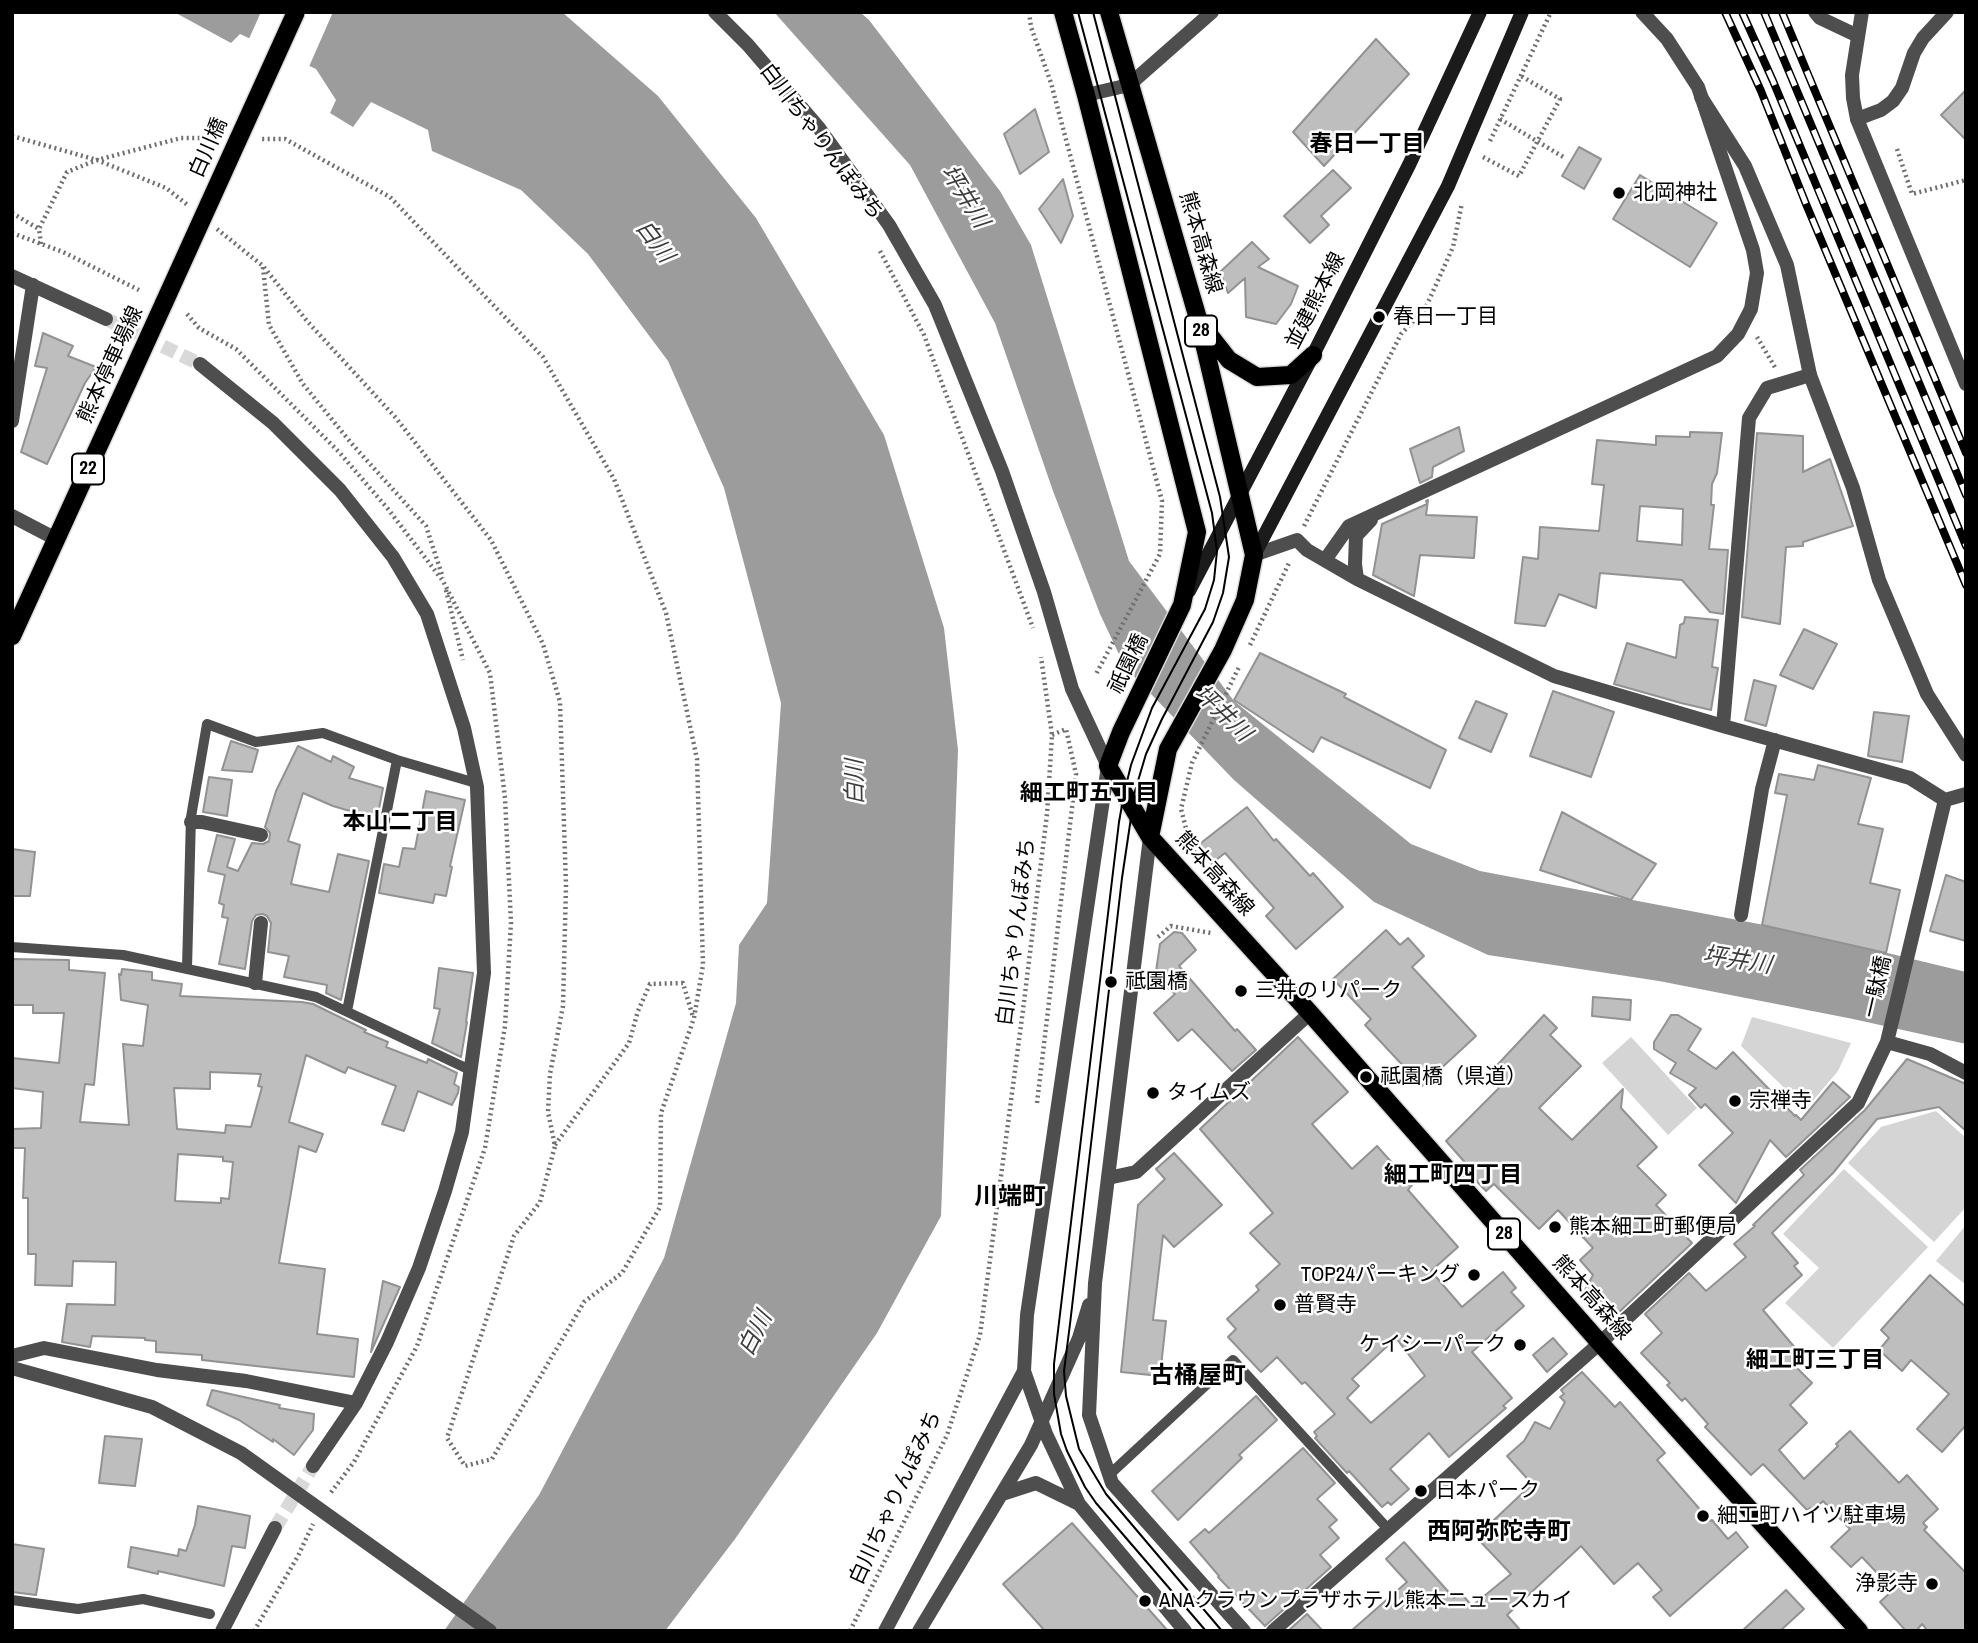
<!DOCTYPE html>
<html>
<head>
<meta charset="utf-8">
<style>
	body { margin:0 }
	#map { position:relative; width:1978px; height:1643px; overflow:hidden; background:#fff; font-family:"Archivo Narrow",sans-serif }
	canvas { display:block }
	.frame { position:absolute; inset:0; border:14px solid #000; pointer-events:none }
</style>
</head>
<body>
<div id="map">
<canvas width="1978" height="1643"></canvas>
<div class="frame"></div>
</div>
<script>
const ctx = document.querySelector('canvas').getContext('2d');
ctx.lineJoin = 'round';
function fill(path, color) { ctx.fillStyle = color; ctx.fill(path, 'evenodd'); }
const poly = rows => new Path2D(rows.map(r => 'M' + r).join(''));
function stroke(path, color, width, dash) { ctx.strokeStyle = color; ctx.lineWidth = width; ctx.lineCap = dash ? 'butt' : 'round'; ctx.setLineDash(dash || []); ctx.stroke(path); }
function drawText(font, color, halo, rows, align = 'center') {
  ctx.font = font + ' "Archivo Narrow","Noto Sans JP",sans-serif'; ctx.lineWidth = 5; ctx.setLineDash([]); ctx.textBaseline = 'middle'; ctx.strokeStyle = halo; ctx.fillStyle = color; for (const [text, x, y, turn = 0] of rows) {
    ctx.save(); ctx.translate(x, y); ctx.rotate((+turn || 0) * Math.PI / 180); ctx.textAlign = isNaN(turn) ? turn : align; if (halo) ctx.strokeText(text, 0, 0); ctx.fillText(text, 0, 0); ctx.restore();
  }
}
const green = poly([
	[1752,1017,1851,1043,1838,1071,1806,1109,1741,1046],
	[1631,1037,1697,1108,1668,1135,1602,1063],
	[1936,1111,1966,1138,1966,1207,1934,1242,1848,1163,1881,1127],
	[1844,1169,1928,1247,1833,1348,1785,1303,1819,1268,1783,1234],
	[1966,1225,1966,1285,1936,1261]
]);
const water = poly([
	[174,12,562,12,658,96,756,218,884,435,944,628,958,750,941,1216,877,1333,735,1539,665,1631,444,1631,539,1495,664,1258,736,1003,739,945,767,903,781,703,724,488,668,361,588,254,521,190,432,151,428,130,371,102,353,127,330,113,336,100,316,69,240,34,231,43],
	[774,12,860,12,869,20,1000,191,1031,245,1129,561,1234,701,1411,844,1480,871,1801,932,1966,972,1966,1044,1853,1019,1659,981,1488,955,1374,902,1234,780,1125,667,1100,614,1053,491,995,323,910,165]
]);
const pier = poly([
	[261,12,333,12,308,69,248,41]
]);
const building = poly([
	[1376,39,1409,74,1324,166,1293,132,1376,39],
	[1966,90,1966,140,1941,115,1966,90],
	[1035,109,1049,152,1020,174,1004,134,1035,109],
	[1579,147,1601,159,1584,189,1562,176,1579,147],
	[1333,170,1351,188,1321,216,1329,225,1310,243,1284,216,1333,170],
	[1640,175,1717,223,1690,267,1613,219,1640,175],
	[1063,179,1073,216,1061,243,1039,209,1063,179],
	[1252,242,1269,259,1258,267,1298,286,1291,304,1276,324,1246,317,1245,278,1228,293,1220,272,1252,242],
	[43,333,73,346,68,356,96,367,85,383,47,464,21,452,47,368,35,366,43,333],
	[1459,427,1464,451,1433,467,1432,477,1420,483,1410,449,1459,427],
	[1690,432,1722,433,1717,473,1712,484,1711,505,1714,505,1709,549,1728,550,1723,614,1710,612,1682,580,1600,573,1596,608,1559,594,1545,626,1515,623,1523,557,1538,559,1540,527,1599,531,1604,485,1592,484,1597,440,1656,445,1656,436,1690,437,1690,432],
	[1640,506,1683,509,1682,545,1637,541,1640,506],
	[1757,433,1803,436,1803,472,1830,459,1853,526,1803,542,1803,546,1786,547,1780,624,1742,617,1757,433],
	[1428,500,1426,515,1477,517,1474,558,1420,555,1414,596,1373,575,1382,524,1427,504,1426,501,1428,500],
	[1685,617,1718,620,1712,667,1718,668,1711,710,1681,703,1614,684,1627,643,1676,658,1680,625,1684,623,1685,617],
	[1804,629,1837,644,1813,689,1780,675,1804,629],
	[1260,653,1346,694,1344,697,1446,750,1430,788,1321,737,1313,752,1234,700,1260,653],
	[1754,680,1776,686,1766,726,1745,720,1754,680],
	[1553,691,1614,712,1591,777,1530,756,1553,691],
	[1476,701,1507,714,1491,752,1459,738,1476,701],
	[1874,712,1909,716,1902,762,1868,756,1874,712],
	[231,741,258,750,252,772,222,770,231,741],
	[298,746,331,762,333,756,354,767,349,778,383,788,377,819,333,806,303,793,288,841,300,845,291,884,329,892,338,854,369,861,341,1000,326,993,327,985,284,977,289,956,268,952,271,923,267,916,263,914,256,915,252,921,245,969,219,964,228,918,222,917,224,905,219,903,225,875,208,871,217,835,235,839,227,867,238,871,252,843,263,844,269,841,270,833,265,827,276,791,298,746],
	[1818,765,1871,778,1858,824,1883,829,1870,883,1900,890,1886,953,1762,925,1787,795,1775,793,1779,774,1814,780,1818,765],
	[209,777,232,780,227,816,203,812,209,777],
	[426,791,465,800,450,866,452,867,446,896,435,894,433,903,379,893,384,864,399,867,403,848,415,849,426,791],
	[1247,807,1274,841,1276,839,1310,876,1313,873,1343,907,1296,949,1266,916,1274,908,1225,853,1211,864,1197,846,1247,807],
	[1562,812,1656,864,1631,900,1540,870,1562,812],
	[12,849,35,852,30,896,12,896,12,849],
	[1946,875,1966,882,1966,941,1930,931,1946,875],
	[1386,930,1400,945,1408,938,1424,956,1412,967,1476,1036,1422,1086,1365,1025,1371,1019,1333,979,1386,930],
	[1174,932,1182,933,1196,950,1179,966,1235,1031,1237,1029,1256,1050,1232,1071,1192,1029,1178,1041,1154,1013,1175,994,1155,978,1160,944,1174,932],
	[12,959,69,960,69,970,105,973,94,1085,85,1084,80,1122,129,1125,123,1044,143,1046,148,1005,121,1000,119,974,121,975,122,969,152,972,152,980,182,984,180,996,302,1002,313,1004,366,1030,364,1032,388,1042,386,1047,427,1063,428,1059,457,1073,454,1084,459,1087,458,1093,452,1105,418,1091,404,1131,382,1124,396,1086,348,1067,345,1073,306,1055,289,1122,323,1134,316,1152,299,1146,279,1263,325,1269,317,1334,358,1339,354,1377,202,1360,202,1355,156,1352,156,1341,145,1340,145,1338,92,1336,90,1347,62,1342,67,1304,115,1305,116,1262,73,1261,72,1286,35,1285,36,1254,28,1254,28,1198,23,1198,25,1148,13,1148,12,1129,41,1128,43,1092,12,1088,12,1058,59,1063,64,1013,33,1013,33,1005,12,1005,12,959],
	[210,1072,261,1074,258,1086,262,1087,251,1127,226,1125,225,1133,177,1129,174,1088,210,1089,210,1072],
	[178,1154,223,1157,223,1161,233,1162,229,1199,221,1198,221,1203,175,1201,178,1154],
	[439,968,473,973,466,1022,467,1022,461,1057,432,1043,440,1009,434,1008,439,968],
	[1593,997,1631,1000,1630,1020,1592,1016,1593,997],
	[1544,1015,1557,1028,1550,1035,1581,1066,1539,1108,1572,1140,1623,1089,1621,1108,1657,1147,1637,1166,1666,1195,1656,1205,1692,1243,1617,1314,1609,1305,1584,1292,1593,1275,1580,1260,1593,1248,1558,1210,1539,1229,1494,1184,1486,1191,1466,1170,1469,1167,1446,1141,1499,1088,1487,1076,1544,1015],
	[1671,1015,1678,1015,1701,1029,1688,1050,1716,1069,1733,1052,1795,1116,1796,1115,1801,1120,1833,1082,1850,1097,1786,1157,1770,1140,1736,1203,1699,1165,1733,1133,1705,1104,1701,1108,1689,1095,1696,1088,1670,1073,1676,1063,1654,1049,1654,1042,1671,1015],
	[1298,1037,1348,1092,1312,1124,1352,1169,1377,1146,1412,1185,1408,1190,1458,1247,1431,1271,1462,1307,1503,1272,1516,1288,1511,1292,1524,1306,1472,1352,1512,1398,1503,1406,1506,1408,1449,1457,1429,1433,1390,1469,1409,1489,1391,1505,1388,1502,1382,1507,1349,1471,1347,1473,1315,1438,1317,1436,1314,1432,1335,1414,1305,1382,1302,1384,1277,1357,1261,1372,1228,1337,1236,1329,1227,1319,1259,1290,1256,1286,1280,1264,1250,1233,1273,1213,1200,1129,1298,1037],
	[1396,1338,1425,1376,1371,1423,1347,1398,1359,1386,1352,1379,1396,1338],
	[1907,1059,1966,1084,1966,1131,1939,1107,1877,1119,1833,1173,1772,1233,1798,1263,1794,1266,1802,1275,1763,1310,1802,1356,1793,1364,1812,1383,1790,1405,1807,1423,1779,1450,1804,1479,1838,1446,1836,1444,1850,1431,1899,1483,1907,1475,1938,1509,1923,1523,1927,1527,1924,1530,1966,1573,1966,1631,1928,1631,1922,1624,1916,1631,1906,1631,1880,1602,1893,1590,1862,1557,1851,1567,1831,1547,1850,1529,1823,1501,1813,1511,1810,1508,1807,1510,1763,1464,1751,1475,1705,1427,1708,1424,1685,1398,1682,1401,1667,1385,1670,1383,1641,1353,1662,1333,1645,1314,1689,1273,1706,1291,1746,1257,1734,1244,1755,1226,1753,1225,1804,1175,1800,1170,1865,1110,1907,1059],
	[1174,1153,1222,1205,1174,1247,1163,1235,1153,1320,1166,1321,1160,1376,1121,1372,1138,1205,1165,1179,1156,1169,1174,1153],
	[1930,1275,1966,1307,1966,1425,1942,1452,1917,1429,1949,1394,1911,1360,1902,1371,1879,1350,1889,1338,1881,1330,1930,1275],
	[383,1281,400,1287,371,1352,383,1281],
	[1553,1338,1567,1354,1547,1372,1533,1355,1553,1338],
	[1582,1372,1615,1407,1620,1402,1665,1453,1657,1460,1710,1521,1712,1520,1728,1539,1736,1532,1748,1547,1670,1616,1653,1597,1662,1590,1638,1563,1614,1584,1581,1546,1507,1615,1521,1631,1351,1631,1407,1582,1386,1559,1404,1542,1454,1598,1460,1592,1472,1606,1511,1574,1476,1537,1532,1484,1507,1456,1524,1441,1535,1422,1550,1429,1565,1402,1560,1397,1564,1394,1561,1390,1582,1372],
	[212,1390,280,1405,279,1408,314,1414,313,1430,294,1455,273,1439,273,1442,239,1420,207,1405,212,1390],
	[1256,1396,1277,1420,1239,1455,1242,1458,1178,1520,1152,1491,1256,1396],
	[105,1436,142,1439,135,1486,99,1483,105,1436],
	[1303,1448,1335,1483,1317,1499,1337,1520,1329,1527,1339,1538,1320,1555,1331,1567,1265,1626,1218,1577,1219,1576,1190,1542,1205,1529,1209,1533,1303,1448],
	[198,1506,250,1516,245,1548,232,1546,224,1586,158,1571,158,1574,128,1567,131,1547,178,1556,179,1549,186,1551,195,1525,198,1506],
	[1072,1523,1168,1631,1045,1631,1003,1584,1072,1523],
	[12,1544,44,1549,36,1595,12,1592,12,1544],
	[1786,1590,1804,1609,1780,1631,1742,1631,1786,1590],
	[1307,1614,1323,1631,1288,1631,1307,1614]
]);
const minorTunnel = poly([
	[106,319,200,364],
	[275,1528,313,1466]
]);
const path = poly([
	[1029,12,1031,27,1051,83,1162,501,1160,554,1095,676],
	[1500,119,1565,158],
	[12,136,97,160,166,188,189,206],
	[1490,141,1551,12],
	[1897,149,1912,194,1966,180],
	[1483,157,1519,176,1560,99,1521,76],
	[12,213,39,229],
	[217,229,263,266,307,321,396,418,491,540,543,644,560,702,566,886,563,1006,550,1074,548,1112,555,1146,540,1202,514,1236,447,1438,465,1466,492,1459,584,1302,622,1273,660,1207,661,1113,694,1018,703,965,697,759,666,613,614,479,543,357,390,197,285,139,260,139],
	[12,233,63,252,139,290],
	[41,244,39,229,67,172,97,160,181,138,217,138],
	[880,251,924,335,1033,628],
	[263,267,269,325,303,384,352,444,426,526,443,578],
	[187,314,199,328,236,349,339,452,388,509,443,581,490,673,505,798,511,923,505,1026,485,1148,417,1346,354,1462,329,1495],
	[1757,337,1776,369],
	[1304,526,1401,334,1425,309,1453,247,1462,203],
	[446,590,463,660],
	[1250,645,1290,561],
	[1199,857,1191,848,1181,809,1192,763,1240,665],
	[1158,937,1171,926,1211,933],
	[1037,1103,1076,774,1066,729,1052,735],
	[555,1145,629,1043,638,1011,650,984,683,983,693,1017],
	[254,1631,298,1556,313,1524],
	[850,1631,947,1435,980,1335,1023,1010,1047,814,1052,735,1041,657]
]);
const service = poly([
	[12,947,123,955,316,997,470,1070],
	[187,968,191,817,207,724,256,742,323,733,397,760,476,783],
	[347,1011,397,760],
	[1109,1475,1233,1360,1388,1529],
	[12,1600,78,1609,143,1599,210,1614]
]);
const minor = poly([
	[1815,12,1820,18,1858,36],
	[1947,12,1923,38,1914,53,1902,88,1893,101,1881,110,1857,119,1966,384],
	[1086,95,1129,85,1212,12],
	[12,276,106,319],
	[200,364,273,423,340,490,393,557,427,614,464,728,477,787,484,973,462,1132,445,1191,419,1268,387,1342,356,1403,313,1466],
	[12,421,33,285],
	[12,516,56,539],
	[1254,555,1297,540,1307,550,1357,579,1554,676,1723,726,1910,778,1945,800,1966,794],
	[1325,560,1349,526,1717,356,1738,334,1751,309,1757,273,1753,250,1698,87,1667,39,1642,12],
	[1357,579,1355,564,1356,536,1371,520],
	[1723,726,1749,418,1767,388,1810,375],
	[191,822,202,822,261,835],
	[1741,915,1762,789,1775,740],
	[255,983,261,923],
	[1887,1042,1930,1054,1966,1073],
	[1108,1178,1136,1172,1310,1013],
	[12,1356,44,1348,157,1370,246,1381,356,1403],
	[222,1631,275,1528],
	[1273,1631,1600,1343,1858,1103,1887,1042,1945,800]
]);
const tertiary = poly([
	[715,12,748,45,819,128,889,225,935,305,1002,471,1044,592,1072,689,1108,766,1027,1315,1024,1371,1046,1434,1079,1504,1185,1631],
	[1701,97,1745,166,1787,265,1810,375,1853,488,1879,580,1927,694,1966,755],
	[1857,119,1853,98,1852,75,1862,12],
	[1150,837,1095,1283,1089,1415,1112,1483,1244,1631],
	[12,1368,152,1407,241,1453,490,1631],
	[1002,1494,1036,1483,1079,1504],
	[885,1631,1024,1371],
	[919,1631,1031,1445,1079,1338,1089,1305]
]);
const secondary = poly([
	[1254,555,1448,186,1522,12],
	[1189,591,1313,355,1409,165,1480,12]
]);
const primary = poly([
	[1063,12,1086,95,1197,532,1182,605,1121,732,1108,766,1150,837,1310,1013,1600,1343,1859,1631],
	[1109,12,1199,322,1254,555,1245,600,1223,650,1168,749,1150,837],
	[1203,327,1229,360,1257,377,1291,375,1313,355],
	[12,636,164,303]
]);
const tram = poly([
	[1078,12,1212,513,1217,551,1214,580,1205,609,1152,708,1131,765,1124,794,1119,822,1054,1364,1054,1394,1061,1434,1067,1451,1085,1487,1096,1503,1206,1631],
	[1093,12,1220,497,1229,557,1223,593,1213,622,1162,719,1146,754,1135,791,1122,878,1070,1324,1064,1371,1066,1396,1079,1449,1106,1494,1222,1631]
]);
const rail = poly([
	[1725,12,1761,91,1806,204,1966,585],
	[1742,12,1773,81,1966,546],
	[1764,12,1966,495],
	[1782,12,1966,453]
]);
const primaryBridge = poly([
	[164,303,296,12]
]);
const markers = [
	[1619,193,7,"#000"],
	[1379,317,7,"#000"],
	[1111,982,7,"#000"],
	[1241,991,7,"#000"],
	[1366,1077,7,"#000"],
	[1153,1093,7,"#000"],
	[1735,1101,7,"#000"],
	[1555,1227,7,"#000"],
	[1474,1275,7,"#000"],
	[1280,1305,7,"#000"],
	[1520,1345,7,"#000"],
	[1421,1491,7,"#000"],
	[1703,1516,7,"#000"],
	[1932,1584,7,"#000"],
	[1145,1601,7,"#000"]
];
const shields = [
	[1201,331,32],
	[88,469,32],
	[1504,1234,32]
];
const shieldNames = [
	["28",1201,331],
	["22",88,469],
	["28",1504,1234]
];
const streetNames = [
	["白川ちゃりんぽみち",821,142,53],
	["白川橋",209,148,-66],
	["熊本高森線",1200,243,74],
	["並建熊本線",1316,301,-63],
	["熊本停車場線",111,365,-65],
	["祇園橋",1129,664,-64],
	["熊本高森線",1214,874,48],
	["白川ちゃりんぽみち",1017,932,-83],
	["一駄橋",1878,987,-77],
	["熊本高森線",1591,1298,48],
	["白川ちゃりんぽみち",896,1498,-65]
];
const poiNames = [
	["北岡神社",1633,193],
	["春日一丁目",1393,317],
	["祗園橋",1125,982],
	["三井のリパーク",1255,991],
	["祗園橋（県道）",1380,1077],
	["タイムズ",1167,1093],
	["宗禅寺",1749,1101],
	["熊本細工町郵便局",1569,1227],
	["TOP24パーキング",1460,1275,"right"],
	["普賢寺",1294,1305],
	["ケイシーパーク",1506,1345,"right"],
	["日本パーク",1435,1491],
	["細工町ハイツ駐車場",1717,1516],
	["浄影寺",1918,1584,"right"],
	["ANAクラウンプラザホテル熊本ニュースカイ",1159,1601]
];
const neighbourhoodNames = [
	["春日一丁目",1367,145],
	["細工町五丁目",1089,794],
	["本山二丁目",400,823],
	["細工町四丁目",1453,1176],
	["細工町三丁目",1815,1361]
];
const waterNames = [
	["坪井川",964,197,58],
	["白川",654,242,53],
	["坪井川",1222,714,44],
	["白川",856,782,-91],
	["坪井川",1737,961,9],
	["白川",756,1334,-63]
];
const quarterNames = [
	["川端町",1010,1198],
	["古桶屋町",1198,1377],
	["西阿弥陀寺町",1499,1533]
];
fill(green, '#d5d5d5');
fill(water, '#9c9c9c');
fill(pier, '#fff');
fill(building, '#bebebe');
stroke(building, '#929292', 2);
stroke(minorTunnel, '#d9d9d9', 14, [14, 7]);
stroke(primary, '#dbdbdb', 21);
stroke(path, '#707070', 4.5, [2, 3.5]);
stroke(service, '#4e4e4e', 10);
stroke(minor, '#4e4e4e', 14);
stroke(tertiary, '#4e4e4e', 14);
stroke(secondary, '#1b1b1b', 14);
stroke(primary, '#000', 18);
stroke(tram, '#000', 2);
stroke(rail, '#000', 8);
stroke(rail, '#fff', 5, [16]);
stroke(primaryBridge, '#dbdbdb', 21, []);
stroke(primaryBridge, '#000', 18);
for (const [x, y, r, color] of markers) { const dot = new Path2D(); dot.arc(x, y, r, 0, 2 * Math.PI); ctx.fillStyle = color; ctx.fill(dot); stroke(dot, '#fff', 2.5); }
for (const [x, y, w] of shields) { const box = new Path2D(); box.roundRect(x - w / 2, y - 15.5, w, 31, 5); ctx.fillStyle = '#fff'; ctx.fill(box); stroke(box, '#000', 2); }
drawText('bold 19px', '#000', null, shieldNames);
drawText('21px', '#000', '#fff', streetNames);
drawText('21px', '#000', '#fff', poiNames, 'left');
drawText('bold 23px', '#000', '#fff', neighbourhoodNames);
drawText('italic 23px', '#3d3d3d', '#fff', waterNames);
drawText('bold 24px', '#000', '#fff', quarterNames);
</script>
</body>
</html>
